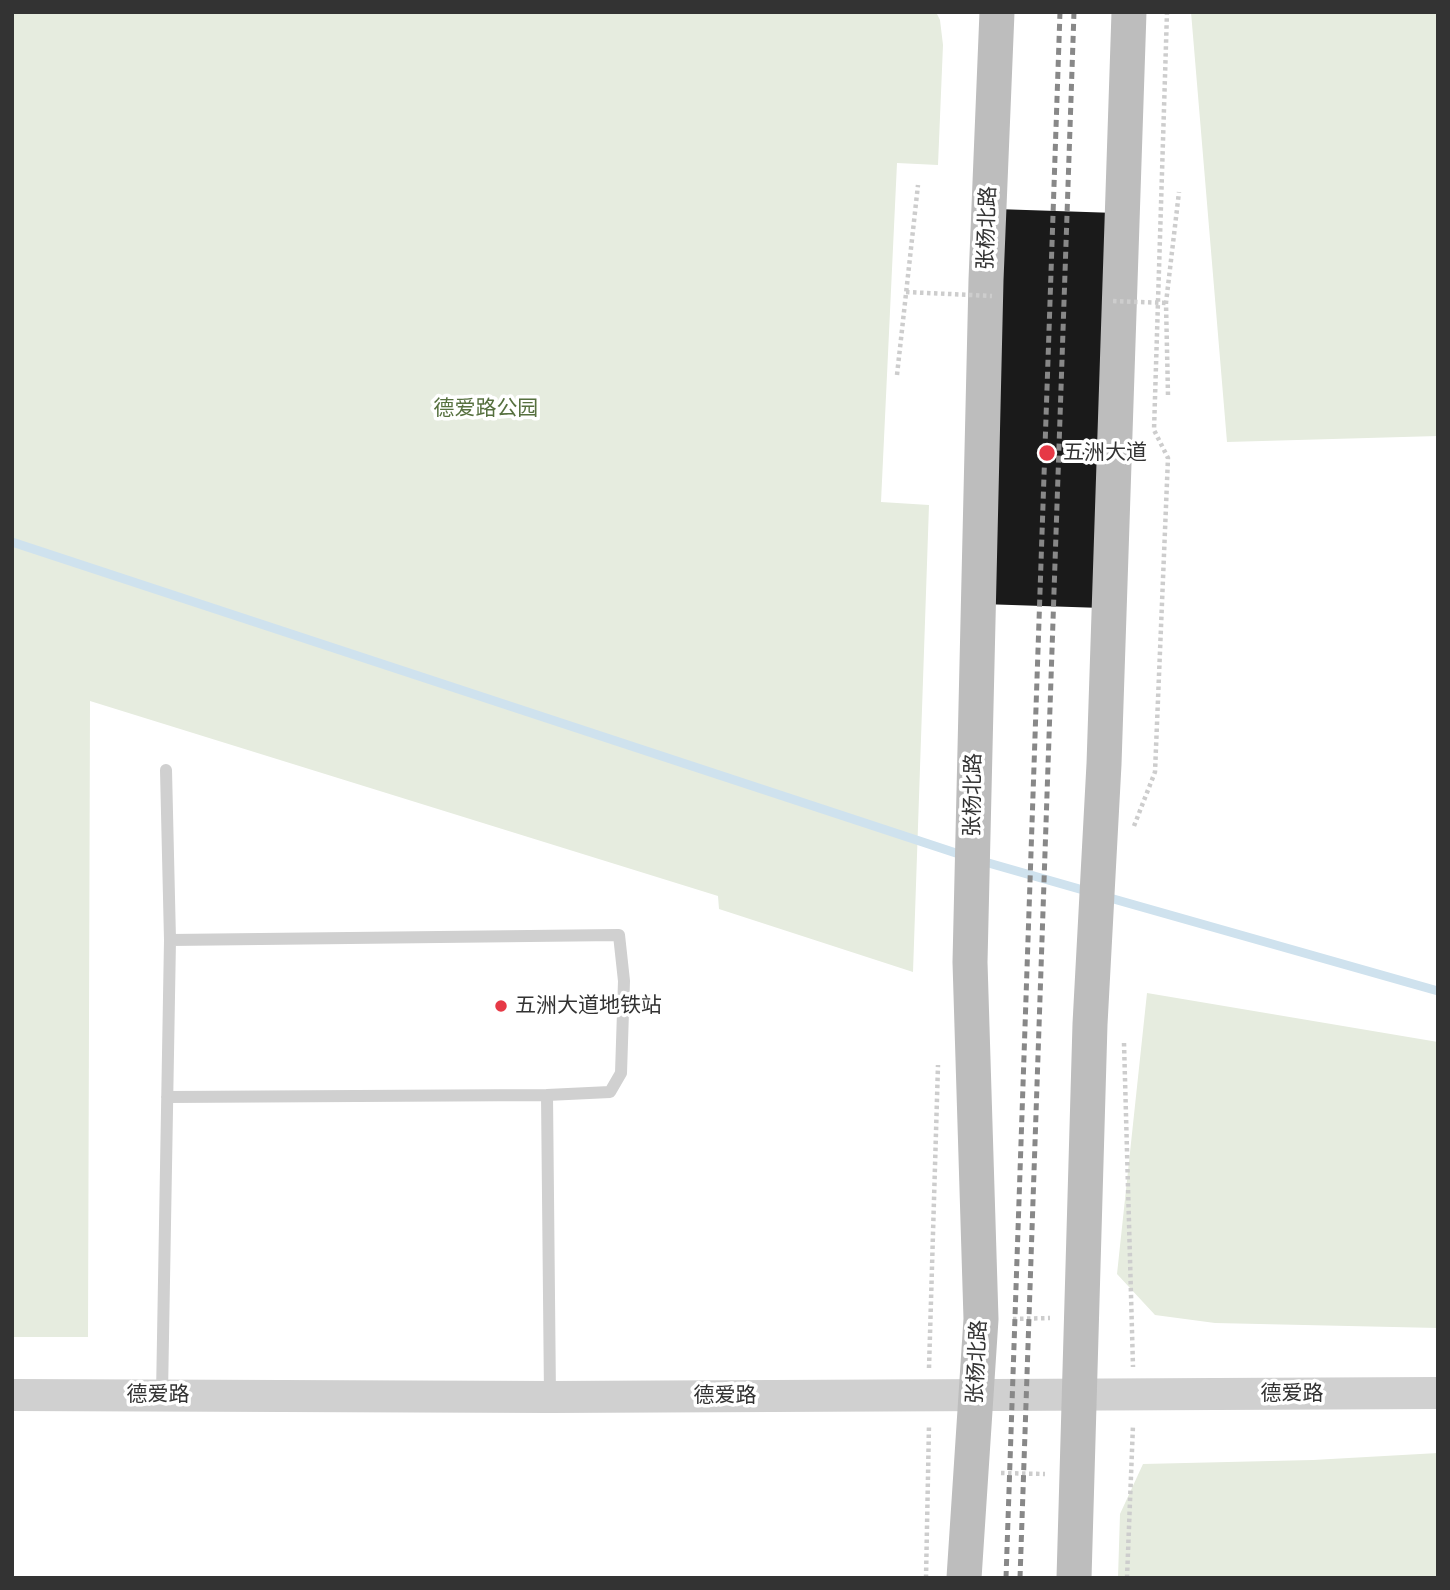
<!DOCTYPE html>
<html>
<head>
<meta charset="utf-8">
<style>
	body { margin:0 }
	#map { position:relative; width:1450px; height:1590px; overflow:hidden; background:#fff; font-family:"DM Sans",sans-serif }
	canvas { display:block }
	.frame { position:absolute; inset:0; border:14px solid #333; pointer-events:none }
</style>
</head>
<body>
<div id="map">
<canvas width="1450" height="1590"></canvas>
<div class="frame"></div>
</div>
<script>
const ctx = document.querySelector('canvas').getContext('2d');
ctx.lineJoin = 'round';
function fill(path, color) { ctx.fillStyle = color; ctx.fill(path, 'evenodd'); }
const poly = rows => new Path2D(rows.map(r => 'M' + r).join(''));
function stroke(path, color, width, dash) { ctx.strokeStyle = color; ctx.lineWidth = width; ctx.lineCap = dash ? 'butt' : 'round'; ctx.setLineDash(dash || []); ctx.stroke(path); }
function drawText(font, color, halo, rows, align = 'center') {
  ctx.font = font + ' "DM Sans","Noto Sans SC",sans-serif'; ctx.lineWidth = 7; ctx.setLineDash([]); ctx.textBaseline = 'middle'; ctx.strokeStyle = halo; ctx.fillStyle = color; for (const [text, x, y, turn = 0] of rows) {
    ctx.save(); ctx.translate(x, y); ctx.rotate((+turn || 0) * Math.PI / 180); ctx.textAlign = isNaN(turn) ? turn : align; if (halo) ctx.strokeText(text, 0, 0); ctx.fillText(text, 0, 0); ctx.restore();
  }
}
const green = poly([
	[12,12,936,12,940,20,943,45,938,165,897,163,881,502,929,505,913,972,719,909,718,896,90,701,88,1337,12,1337],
	[1191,12,1438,12,1438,436,1227,442],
	[1147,993,1438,1042,1438,1328,1215,1323,1155,1315,1117,1274],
	[1438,1453,1438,1578,1118,1578,1120,1514,1143,1464,1313,1460]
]);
const stream = poly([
	[12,542,965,856],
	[978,860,1090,892],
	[1103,896,1438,991]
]);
const building = poly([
	[996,209,1116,213,1102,608,982,604]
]);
const path = poly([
	[897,375,918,185],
	[1168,395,1166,303,1179,192],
	[1134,826,1155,772,1168,458,1154,430,1167,12],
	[1124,1043,1133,1367],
	[1013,1319,1050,1318],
	[929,1368,938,1065],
	[1001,1473,1045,1474],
	[926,1578,929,1425],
	[1127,1578,1133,1425]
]);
const service = poly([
	[166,770,170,940],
	[167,1097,547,1095],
	[162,1394,170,940,619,935,624,981,621,1073,610,1092,547,1095,550,1397]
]);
const tertiary = poly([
	[12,1395,550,1397,1438,1393]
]);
const secondary = poly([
	[964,1578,981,1319,970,962,986,280,997,12],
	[1074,1578,1090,1024,1104,764,1129,12]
]);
const rail = poly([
	[1006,1578,1060,12],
	[1020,1578,1074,12]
]);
const pathBridge = poly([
	[906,292,992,296],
	[1113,301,1166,303]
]);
const markers = [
	[1047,453,9,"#e63946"],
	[501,1006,7,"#e63946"]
];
const streetNames = [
	["张杨北路",988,228,-88],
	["张杨北路",974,795,-89],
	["张杨北路",978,1362,-87],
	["德爱路",1292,1394],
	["德爱路",158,1395],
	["德爱路",725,1396]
];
const parkNames = [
	["德爱路公园",486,409]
];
const poiNames = [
	["五洲大道",1063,453],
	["五洲大道地铁站",515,1006]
];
fill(green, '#e6ecdf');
stroke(stream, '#cfe2ee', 9);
fill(building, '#1a1a1a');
stroke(path, '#cdcdcd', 4.5, [3.5, 3.5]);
stroke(service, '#d0d0d0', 12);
stroke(tertiary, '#d0d0d0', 32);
stroke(secondary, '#bdbdbd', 35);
stroke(rail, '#888', 5, [7, 5]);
stroke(pathBridge, '#cdcdcd', 4.5, [3.5, 3.5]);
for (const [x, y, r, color] of markers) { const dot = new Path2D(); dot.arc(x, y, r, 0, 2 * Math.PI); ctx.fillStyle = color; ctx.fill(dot); stroke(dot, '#fff', 2.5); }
drawText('21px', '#333', '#fff', streetNames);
drawText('21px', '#56703f', '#fff', parkNames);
drawText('21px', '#333', '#fff', poiNames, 'left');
</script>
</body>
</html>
